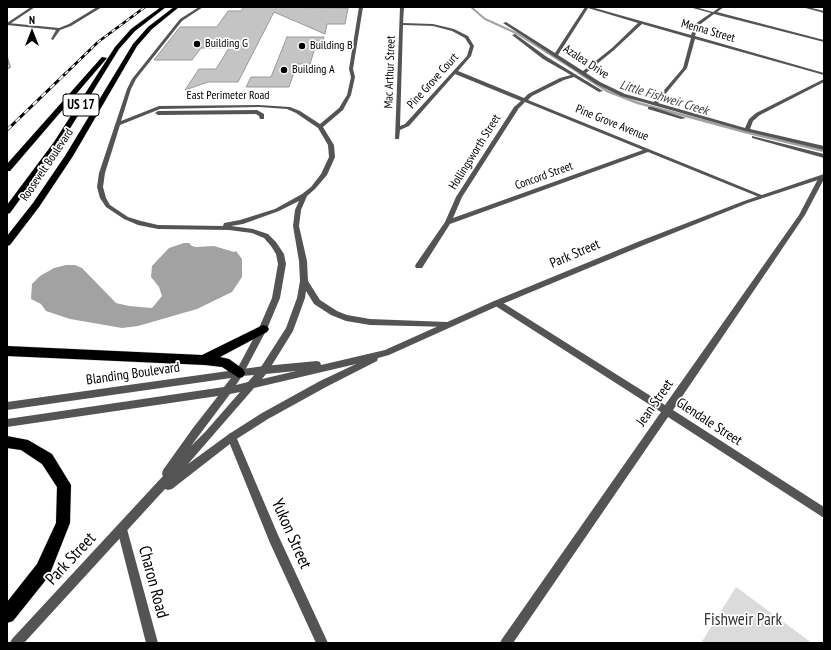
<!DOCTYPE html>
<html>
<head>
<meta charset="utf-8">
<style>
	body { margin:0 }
	#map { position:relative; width:831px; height:650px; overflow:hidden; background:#fff; font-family:"PT Sans Narrow",sans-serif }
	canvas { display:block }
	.frame { position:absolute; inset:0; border:8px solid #000; pointer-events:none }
	.north { position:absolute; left:12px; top:12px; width:40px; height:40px; -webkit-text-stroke:3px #fff; paint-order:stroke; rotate:0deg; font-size:11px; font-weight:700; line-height:16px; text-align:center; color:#000 }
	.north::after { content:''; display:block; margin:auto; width:14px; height:18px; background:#000; clip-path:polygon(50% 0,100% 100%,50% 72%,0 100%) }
</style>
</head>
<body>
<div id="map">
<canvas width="831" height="650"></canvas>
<div class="frame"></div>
<div class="north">N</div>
</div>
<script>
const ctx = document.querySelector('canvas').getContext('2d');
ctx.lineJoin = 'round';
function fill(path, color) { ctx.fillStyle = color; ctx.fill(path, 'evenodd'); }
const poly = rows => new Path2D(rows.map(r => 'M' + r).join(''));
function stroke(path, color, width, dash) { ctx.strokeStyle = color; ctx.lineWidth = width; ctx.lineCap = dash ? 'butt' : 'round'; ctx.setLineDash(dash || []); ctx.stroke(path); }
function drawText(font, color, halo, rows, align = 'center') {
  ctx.font = font + ' "PT Sans Narrow",sans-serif'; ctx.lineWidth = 3.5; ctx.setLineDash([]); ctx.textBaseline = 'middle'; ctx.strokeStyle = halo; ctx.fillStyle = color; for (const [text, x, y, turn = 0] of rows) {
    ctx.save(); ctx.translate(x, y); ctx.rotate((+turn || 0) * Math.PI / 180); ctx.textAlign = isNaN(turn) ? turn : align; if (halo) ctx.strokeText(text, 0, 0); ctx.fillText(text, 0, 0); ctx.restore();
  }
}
const green = poly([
	[736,587,812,643,701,643]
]);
const water = poly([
	[184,243,189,243,192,246,196,247,214,246,234,252,236,251,242,259,242,277,232,292,197,309,138,326,122,328,70,319,46,311,41,304,31,299,32,284,40,276,54,268,66,265,75,265,82,268,116,303,129,306,152,308,162,296,159,287,151,277,152,266,169,248]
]);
const streamFar1 = poly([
	[471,7,485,19,516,33,581,74],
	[7,57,10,67,7,69]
]);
const stream = poly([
	[579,73,607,91,638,103,745,132,824,151]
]);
const building = poly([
	[244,7,348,8,345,24,327,24,325,34,274,12,238,82,208,82,185,90,199,69,216,69,229,48,201,48,192,60,154,60,180,27,217,27,228,11,241,11,244,7],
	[287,37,324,37,321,48,315,48,310,64,297,64,289,87,246,87,251,77,271,77,287,37]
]);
const minor = poly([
	[97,7,102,7,71,26,60,30,53,40,51,39,56,30,7,25,8,23,59,28,69,24,97,7],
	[199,7,203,7,182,21,136,79,131,89,121,121,159,106,259,105,290,107,300,111,320,124,339,108,347,95,351,77,349,69,359,7,363,7,353,69,355,77,351,95,343,110,323,127,334,145,335,157,327,175,315,189,307,196,301,210,299,226,307,261,308,281,320,300,337,311,347,315,370,319,447,322,450,323,451,325,450,327,370,325,346,321,331,315,314,304,306,291,305,298,293,331,267,373,264,374,261,373,260,370,261,367,286,328,297,298,300,281,299,261,293,226,295,210,299,201,279,211,243,224,231,226,253,229,268,234,276,242,284,254,286,264,280,298,267,329,242,376,239,377,236,376,235,373,259,328,272,298,278,264,276,254,271,246,264,238,252,233,229,230,158,229,138,225,124,219,106,207,100,198,97,187,99,173,127,89,132,79,180,19,199,7],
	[259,107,287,109,296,113,318,128,328,145,329,157,321,174,311,187,302,194,275,209,240,220,224,223,223,226,158,225,141,221,128,217,110,205,106,198,103,187,105,173,120,125,160,109,259,107],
	[400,7,404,7,403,23,433,24,454,29,468,36,474,46,471,56,458,71,524,98,528,94,560,78,571,75,543,59,512,35,515,34,547,57,603,91,599,92,574,77,564,80,532,96,528,100,764,196,763,197,759,197,648,152,450,224,422,268,416,268,415,266,416,264,445,222,456,197,514,107,521,101,455,74,409,126,400,130,399,139,395,139,400,7],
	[403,25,433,26,452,31,465,38,470,46,467,56,405,124,400,126,403,25],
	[525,102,643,150,453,218,462,197,519,108,525,102],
	[585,7,591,7,691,35,695,24,711,13,689,7,695,7,713,12,720,7,724,7,717,12,824,40,824,42,714,14,698,26,695,36,824,73,824,75,695,39,687,68,658,103,745,128,749,119,756,113,824,79,824,82,760,115,753,121,750,129,824,146,824,150,745,131,621,96,596,84,503,23,506,22,555,53,585,7],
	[588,8,638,23,612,48,583,71,558,55,588,8],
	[642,24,691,38,683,68,654,102,625,94,600,82,586,73,614,50,642,24],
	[802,7,808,7,824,11,824,13,802,7],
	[648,107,652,107,686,118,681,119,648,109,648,107],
	[257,110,264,114,264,119,260,119,259,116,256,114,158,115,155,113,158,111,257,110],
	[752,136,824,154,824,158,752,138,752,136],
	[822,175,824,176,824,179,805,215,673,410,824,507,824,518,668,417,513,643,500,643,502,639,661,412,494,305,493,303,494,301,500,301,665,405,799,215,819,177,822,175],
	[232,433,235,434,278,535,328,643,316,643,270,543,227,437,229,434,232,433],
	[122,524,126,525,127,529,158,643,146,643,117,529,118,525,122,524]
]);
const tertiary = poly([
	[31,7,35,7,7,26,7,23,31,7],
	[824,174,824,178,748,203,644,245,500,305,389,355,378,358,377,361,326,387,268,419,235,440,172,489,168,490,165,489,24,643,10,643,12,639,163,476,162,474,163,470,193,428,218,396,7,427,7,419,224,387,231,378,7,410,7,402,264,366,317,361,320,362,321,365,385,350,494,301,640,241,744,201,824,174],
	[356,364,320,381,262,413,229,434,188,464,254,388,356,364],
	[296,371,262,379,266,374,296,371],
	[254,375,248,382,236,385,242,376,254,375],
	[240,392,206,431,191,446,230,394,240,392]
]);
const trunk = poly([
	[161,7,166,7,135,31,119,49,61,143,10,213,7,214,7,205,54,142,115,47,131,29,161,7],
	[174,7,179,7,152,29,137,46,73,156,39,207,10,245,7,246,7,236,33,203,65,156,133,44,148,27,174,7],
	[102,57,107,58,10,171,7,171,7,164,102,57],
	[263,325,267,326,269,329,267,332,220,357,229,359,243,369,245,373,243,377,239,378,222,367,205,365,7,356,7,346,202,355,263,325],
	[7,436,28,440,52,454,71,485,70,523,49,576,13,621,7,623,7,602,37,564,56,523,57,487,42,464,21,450,7,448,7,436]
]);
const railFar1 = poly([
	[65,74,98,42,145,7]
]);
const rail = poly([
	[7,130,66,73]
]);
const markers = [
	[197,44,4,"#000"],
	[302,46,4,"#000"],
	[284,70,4,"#000"]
];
const farStreetnames = [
	["Menna Street",708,31,16],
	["Azalea Drive",586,62,33],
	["Mac Arthur Street",390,72,-88],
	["Pine Grove Court",433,81,-48],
	["East Perimeter Road",228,96],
	["Pine Grove Avenue",612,123,22],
	["Hollingsworth Street",475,152,-58],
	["Roosevelt Boulevard",47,165,-56],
	["Concord Street",544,176,-20]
];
const farPoinames = [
	["Building G",205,44],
	["Building B",310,46],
	["Building A",292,70]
];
const farWaternames = [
	["Little Fishweir Creek",664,98,17]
];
const shields = [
	[81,105,36]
];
const shieldNames = [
	["US 17",81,105]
];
const streetNames = [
	["Park Street",575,254,-23],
	["Blanding Boulevard",133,374,-8],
	["Jean Street",655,403,-55],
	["Glendale Street",709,422,33]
];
const nearStreetnames = [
	["Yukon Street",291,534,66],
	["Park Street",71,559,-47],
	["Charon Road",153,582,75]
];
const nearParknames = [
	["Fishweir Park",743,620]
];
fill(green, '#dbdbdb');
fill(water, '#a2a2a2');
stroke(streamFar1, '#a2a2a2', 2);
stroke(stream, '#a2a2a2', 2.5);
fill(building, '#c4c4c4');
stroke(building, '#989898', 1);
stroke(trunk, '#dbdbdb', 1);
fill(minor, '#545454');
fill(tertiary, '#545454');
fill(trunk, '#000');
stroke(railFar1, '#000', 2.5);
stroke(rail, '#000', 3);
stroke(railFar1, '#fff', 1.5, [4.5]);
stroke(rail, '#fff', 2, [6]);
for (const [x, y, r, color] of markers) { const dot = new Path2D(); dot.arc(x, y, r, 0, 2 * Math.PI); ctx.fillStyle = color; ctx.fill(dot); stroke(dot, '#fff', 1.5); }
drawText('12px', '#000', '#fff', farStreetnames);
drawText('12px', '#000', '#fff', farPoinames, 'left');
drawText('italic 13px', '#434343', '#fff', farWaternames);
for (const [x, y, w] of shields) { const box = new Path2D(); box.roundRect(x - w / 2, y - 11, w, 22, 3); ctx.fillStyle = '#fff'; ctx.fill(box); stroke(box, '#000', 1); }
drawText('bold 13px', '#000', null, shieldNames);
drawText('14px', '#000', '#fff', streetNames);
drawText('17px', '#000', '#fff', nearStreetnames);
drawText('17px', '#323232', '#fff', nearParknames);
</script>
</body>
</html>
